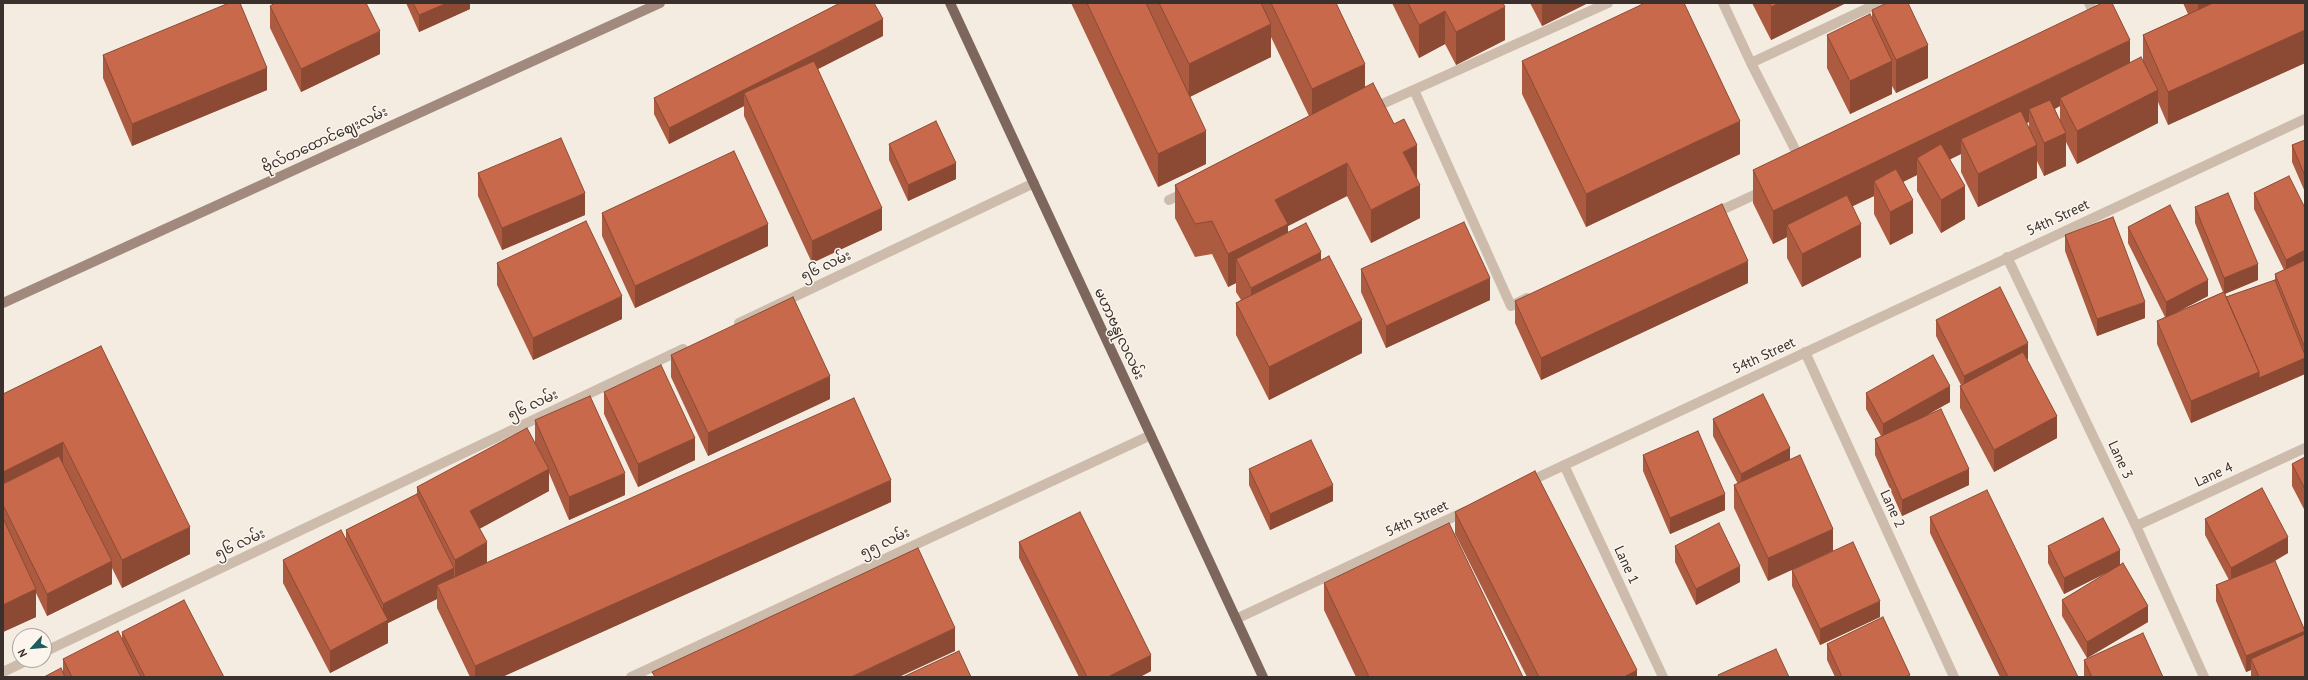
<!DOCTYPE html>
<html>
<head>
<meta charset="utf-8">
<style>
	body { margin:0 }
	#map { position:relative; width:2308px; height:680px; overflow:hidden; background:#f4ebe1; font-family:"PT Sans",sans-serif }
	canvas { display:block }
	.frame { position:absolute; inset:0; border:4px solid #3b302b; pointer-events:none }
	.north { position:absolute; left:12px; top:628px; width:40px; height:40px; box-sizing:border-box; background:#fbf5ee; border:1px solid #aea6a0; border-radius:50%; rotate:243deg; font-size:11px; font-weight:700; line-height:16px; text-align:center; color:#3b302b }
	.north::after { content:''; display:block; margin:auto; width:14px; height:18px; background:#1f5a5e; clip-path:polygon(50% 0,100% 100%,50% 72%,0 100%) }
</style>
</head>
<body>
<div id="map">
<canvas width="2308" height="680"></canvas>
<div class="frame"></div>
<div class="north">N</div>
</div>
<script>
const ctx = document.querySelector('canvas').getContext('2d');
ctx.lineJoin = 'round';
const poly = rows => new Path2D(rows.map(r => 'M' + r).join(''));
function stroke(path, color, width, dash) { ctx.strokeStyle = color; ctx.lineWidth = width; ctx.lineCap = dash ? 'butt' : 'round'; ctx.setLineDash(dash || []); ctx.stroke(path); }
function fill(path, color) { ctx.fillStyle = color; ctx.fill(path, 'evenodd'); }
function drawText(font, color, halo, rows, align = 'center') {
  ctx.font = font + ' "PT Sans","Noto Sans Myanmar",sans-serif'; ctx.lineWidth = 3; ctx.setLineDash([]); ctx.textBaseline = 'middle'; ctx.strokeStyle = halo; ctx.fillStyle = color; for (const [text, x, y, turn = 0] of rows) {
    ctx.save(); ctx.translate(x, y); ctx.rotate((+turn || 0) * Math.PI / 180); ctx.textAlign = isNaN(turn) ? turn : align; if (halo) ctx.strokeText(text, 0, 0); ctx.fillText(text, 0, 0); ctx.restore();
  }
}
const service = poly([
	[1723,3,1751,63,1801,161],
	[2089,3,2097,19],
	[1751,63,1879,3],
	[1414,90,1511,306,1527,298],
	[1371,109,1608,3],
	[1169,200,1187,192],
	[1713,214,1765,190]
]);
const minor = poly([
	[2007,257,2136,526,2204,677],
	[739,323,1034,183],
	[1805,352,1954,677],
	[1564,465,1663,677],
	[1526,483,2305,119],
	[2136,526,2305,448],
	[1236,619,1466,511],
	[44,652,683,349],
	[3,672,28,660],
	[631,677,1151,435]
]);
const secondary = poly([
	[3,303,660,3]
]);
const primary = poly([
	[950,3,1263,677]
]);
const wall = poly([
	[406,3,470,3,470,9,419,32],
	[1071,3,1336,3,1365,87,1417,178,1420,218,1371,243,1347,196,1288,226,1288,233,1321,260,1362,353,1269,400,1236,335,1236,303,1241,300,1236,292,1236,283,1228,287,1212,254,1195,257,1175,218,1175,185,1309,116,1271,37,1271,57,1190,97,1206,164,1158,187],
	[1392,3,1503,3,1505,40,1456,65,1445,44,1419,58],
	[1530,3,1588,3,1542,26],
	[1752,3,1846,3,1771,40],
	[2183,3,2305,3,2305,63,2168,125,2158,102,2158,123,2077,164,2066,142,2066,166,2044,176,2037,161,2037,178,1978,207,1961,172,1961,154,1950,159,1965,219,1941,233,1917,191,1917,175,1903,182,1913,233,1890,245,1874,214,1874,196,1852,206,1861,257,1802,287,1787,258,1787,237,1773,244,1753,203,1753,170,2143,60,2143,35,2188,14],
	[2060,106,2060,121,2055,109],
	[2029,122,2029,128,2026,123],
	[270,6,380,54,301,92,270,28],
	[1872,10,1928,78,1896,93,1892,86,1892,94,1850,114,1827,68,1827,35,1872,19],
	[883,36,818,69,882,230,812,263,744,116,744,106,669,144,654,114,654,98],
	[103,55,267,90,132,146,103,78],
	[1522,61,1740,154,1586,227,1522,94],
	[2305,140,2305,192,2292,162,2292,145],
	[889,144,956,179,908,201,889,160],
	[478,173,585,215,502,250,478,196],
	[2254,193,2305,208,2305,374,2191,423,2157,344,2157,321,2165,317,2128,243,2128,227,2208,296,2173,314,2223,292,2195,223,2195,207,2258,280,2225,294,2226,297,2275,280,2275,274,2284,270,2254,209],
	[602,213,768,246,635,308,602,236],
	[2065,235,2145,318,2097,336,2065,251],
	[497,263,622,319,533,360,497,285],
	[1361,269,1490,300,1386,348,1361,292],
	[1748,283,1541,380,1515,323,1515,301],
	[1936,320,2028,359,2027,360,2057,438,1994,472,1960,408,1960,386,1961,385,1936,336],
	[101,346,190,554,122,588,112,568,112,584,47,616,36,593,36,617,3,632,3,394],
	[671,355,830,399,708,456,671,377],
	[604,392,695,460,638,487,604,414],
	[1866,393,1950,402,1925,416,1969,485,1902,516,1875,455,1875,439,1881,436,1866,409],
	[1713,419,1790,448,1768,581,1734,508,1734,485,1738,484,1713,436],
	[535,420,625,495,569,520,549,473,549,491,479,529,487,563,891,502,502,677,470,677,437,608,437,599,388,623,388,643,330,673,283,583,283,560,346,538,346,530,417,494,417,487,537,447,535,443],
	[1643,455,1725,510,1670,534,1643,471],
	[2305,457,2305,511,2292,486,2292,464],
	[1249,469,1333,501,1270,530,1249,485],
	[1455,512,1637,677,1527,677,1455,534],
	[1930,517,2078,677,2000,677,1930,533],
	[2205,519,2288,553,2275,561,2305,631,2305,677,2251,677,2251,670,2246,672,2216,601,2216,585,2229,580,2205,535],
	[1019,542,1151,671,1140,677,1079,677,1019,558],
	[1675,546,1740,582,1696,605,1675,562],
	[2048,546,2120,566,2148,622,2087,658,2062,616,2062,600,2114,569,2064,594,2048,563],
	[1792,570,1880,617,1820,645,1792,586],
	[1324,583,1523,677,1356,677,1324,610],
	[122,632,224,677,44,677,63,673,63,659,122,639],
	[1827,644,1910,677,1835,677,1827,660],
	[2084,660,2163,677,2084,677]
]);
const shadedWall = poly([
	[447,3,470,3,470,9,419,32,419,15],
	[1542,3,1588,3,1542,26],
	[1779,3,1846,3,1771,40,1771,7],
	[2198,3,2236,3,2198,36],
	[1505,7,1505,40,1456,65,1456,32],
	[1445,11,1445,44,1419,58,1419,25],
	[883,19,883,36,749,104,744,93,744,106,669,144,669,128],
	[1271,24,1271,57,1189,97,1189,64],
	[2305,30,2305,63,2168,125,2168,92],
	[380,31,380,54,301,92,301,69],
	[2130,40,2130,73,2060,98,2060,106,2033,119,2029,109,2029,122,1967,151,1961,139,1961,154,1925,172,1917,158,1917,175,1880,193,1874,181,1874,196,1793,235,1787,225,1787,237,1773,244,1773,211],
	[1928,45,1928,78,1896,93,1896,60],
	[1892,61,1892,94,1850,114,1850,81],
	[1365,64,1365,96,1312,122,1312,89],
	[267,68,267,90,132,146,132,124],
	[2158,90,2158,123,2077,164,2077,131],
	[1740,121,1740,154,1586,227,1586,194],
	[1206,131,1206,164,1158,187,1158,154],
	[2066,133,2066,166,2044,176,2044,143],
	[1417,145,1417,178,1403,185,1403,152],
	[2037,145,2037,178,1978,207,1978,174],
	[956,163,956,179,908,201,908,185],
	[1347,163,1347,196,1288,226,1288,257,1236,259,1236,283,1228,287,1228,254,1275,200],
	[1420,185,1420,218,1371,243,1371,210],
	[1965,186,1965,219,1941,233,1941,200],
	[585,193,585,215,502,250,502,228],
	[1913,200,1913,233,1890,245,1890,212],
	[882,208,882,230,812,263,812,241],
	[768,224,768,246,635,308,635,286],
	[1861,224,1861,257,1802,287,1802,254],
	[2305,250,2305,267,2286,276,2286,260],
	[1321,252,1321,285,1251,321,1251,288],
	[1748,261,1748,283,1541,380,1541,358],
	[2258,264,2258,280,2224,294,2224,278],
	[1490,278,1490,300,1386,348,1386,326],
	[2208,280,2208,296,2166,318,2166,302],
	[622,296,622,319,533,360,533,338],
	[2145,302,2145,318,2097,336,2097,319],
	[1362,320,1362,353,1269,400,1269,367],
	[2028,343,2028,359,1964,392,1964,376],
	[2305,358,2305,374,2191,423,2191,401,2259,372],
	[830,376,830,399,708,456,708,433],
	[1950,386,1950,402,1883,440,1883,424],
	[2057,416,2057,438,1994,472,1994,450],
	[695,438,695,460,638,487,638,464],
	[63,442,63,470,3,499,3,472],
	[1790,448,1790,464,1741,490,1741,474],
	[549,469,549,491,470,534,470,511],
	[1969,469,1969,485,1902,516,1902,500],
	[625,473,625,495,569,520,569,497],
	[891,480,891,502,502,677,475,677,475,666],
	[1333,485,1333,501,1270,530,1270,514],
	[1725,494,1725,510,1670,534,1670,518],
	[190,527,190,554,122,588,122,560],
	[1833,529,1833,551,1768,581,1768,558],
	[2288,537,2288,553,2231,584,2231,568],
	[487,542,487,565,455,582,455,560],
	[2120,550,2120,566,2064,594,2064,578],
	[112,561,112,584,47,616,47,594],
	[1740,566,1740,582,1696,605,1696,589],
	[454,568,454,590,437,585,437,599,388,623,388,643,330,673,330,651,383,623,383,604],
	[36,589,36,617,3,632,3,605],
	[1880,601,1880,617,1820,645,1820,629],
	[2148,606,2148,622,2087,658,2087,642],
	[955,628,955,651,899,677,851,677],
	[2305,631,2305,647,2251,659,2251,670,2246,672,2246,656],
	[1151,655,1151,671,1140,677,1108,677],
	[1637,670,1637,677,1624,677]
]);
const building = poly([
	[229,3,240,3,267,68,132,124,103,55,229,3],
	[275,3,366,3,380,31,301,69,270,6,275,3],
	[413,3,447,3,419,15,413,3],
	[840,3,874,3,883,19,669,128,654,98,840,3],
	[1087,3,1146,3,1206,131,1158,154,1087,3],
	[1159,3,1261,3,1271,24,1189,64,1159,3],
	[1271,3,1336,3,1365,64,1312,89,1271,3],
	[1408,3,1503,3,1505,7,1456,32,1445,11,1419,25,1408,3],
	[1645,3,1684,3,1740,121,1586,194,1522,61,1645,3],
	[1769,3,1779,3,1771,7,1769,3],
	[1887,3,1908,3,1928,45,1896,60,1872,10,1887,3],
	[2102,3,2112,3,2130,40,1773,211,1753,170,2102,3],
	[2213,3,2305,3,2305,30,2168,92,2143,35,2213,3],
	[1870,14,1892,61,1850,81,1827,35,1870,14],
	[2141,57,2158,90,2077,131,2060,98,2141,57],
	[814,61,882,208,812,241,744,93,814,61],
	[1373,83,1394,124,1404,119,1417,145,1403,152,1420,185,1371,210,1347,163,1275,200,1288,224,1228,254,1212,221,1195,224,1175,185,1373,83],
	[2050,100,2066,133,2044,143,2029,109,2050,100],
	[2021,111,2037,145,1978,174,1961,139,2021,111],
	[936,121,956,163,908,185,889,144,936,121],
	[561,138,585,193,502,228,478,173,561,138],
	[2305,140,2305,176,2292,145,2305,140],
	[1941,144,1965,186,1941,200,1917,158,1941,144],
	[734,151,768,224,635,286,602,213,734,151],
	[1896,169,1913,200,1890,212,1874,181,1896,169],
	[2289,176,2305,208,2305,250,2286,260,2254,193,2289,176],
	[2228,193,2258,264,2224,278,2195,207,2228,193],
	[1847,195,1861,224,1802,254,1787,225,1847,195],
	[1722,204,1748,261,1541,358,1515,301,1722,204],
	[2170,205,2208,280,2166,302,2128,227,2170,205],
	[2113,217,2145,302,2097,319,2065,235,2113,217],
	[586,221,622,296,533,338,497,263,586,221],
	[1464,222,1490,278,1386,326,1361,269,1464,222],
	[1306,223,1321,252,1251,288,1236,259,1306,223],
	[1329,256,1362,320,1269,367,1236,303,1329,256],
	[2305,260,2305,348,2275,274,2305,260],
	[2275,280,2305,355,2305,358,2259,378,2259,372,2226,297,2275,280],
	[2000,287,2028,343,1964,376,1936,320,2000,287],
	[2224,292,2259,372,2191,401,2157,321,2224,292],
	[793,297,830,376,708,433,671,355,793,297],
	[101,346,190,527,122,560,63,442,3,472,3,394,101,346],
	[2023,352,2057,416,1994,450,1960,386,2023,352],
	[1933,355,1950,386,1883,424,1866,393,1933,355],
	[661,365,695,438,638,464,604,392,661,365],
	[1763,394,1790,448,1741,474,1713,419,1763,394],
	[590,396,625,473,569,497,535,420,590,396],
	[854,398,891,480,475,666,437,585,854,398],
	[1941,409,1969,469,1902,500,1875,439,1941,409],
	[527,428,549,469,470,511,487,542,455,560,417,487,527,428],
	[1698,431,1725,494,1670,518,1643,455,1698,431],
	[1311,440,1333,485,1270,514,1249,469,1311,440],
	[1800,455,1833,529,1768,558,1734,485,1800,455],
	[59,456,112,561,47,594,3,505,3,484,59,456],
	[2305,457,2305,489,2292,464,2305,457],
	[1535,471,1637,670,1624,677,1539,677,1455,512,1535,471],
	[2262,488,2288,537,2231,568,2205,519,2262,488],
	[1987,490,2078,677,2008,677,1930,517,1987,490],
	[417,494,454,568,383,604,346,530,417,494],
	[1080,512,1151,655,1108,677,1087,677,1019,542,1080,512],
	[3,518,36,589,3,605,3,518],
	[2103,518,2120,550,2064,578,2048,546,2103,518],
	[1449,523,1523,677,1369,677,1324,583,1449,523],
	[1719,523,1740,566,1696,589,1675,546,1719,523],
	[341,530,388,620,330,651,283,560,341,530],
	[1853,542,1880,601,1820,629,1792,570,1853,542],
	[918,548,955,628,851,677,655,677,652,672,918,548],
	[2275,561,2305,631,2246,656,2216,585,2275,561],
	[2123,563,2148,606,2087,642,2062,600,2123,563],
	[184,600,224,677,145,677,122,632,184,600],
	[1883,617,1910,675,1906,677,1842,677,1827,644,1883,617],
	[118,631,141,677,72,677,63,659,118,631],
	[2143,633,2163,677,2092,677,2084,660,2143,633],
	[2305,634,2305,677,2259,677,2251,659,2305,634],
	[1776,649,1789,677,1719,677,1718,675,1776,649],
	[959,651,971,677,903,677,959,651],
	[61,668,65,677,44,677,61,668]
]);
const streetNames = [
	["ဗိုလ်တထောင်ဈေးလမ်း",325,140,-25],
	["54th Street",2058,218,-25],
	["၅၆ လမ်း",826,266,-25],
	["မဟာဗန္ဓုလလမ်း",1119,334,65],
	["54th Street",1764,356,-25],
	["၅၆ လမ်း",533,405,-25],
	["Lane 3",2120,460,65],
	["Lane 4",2214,475,-25],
	["Lane 2",1892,509,65],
	["54th Street",1417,519,-25],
	["၅၅ လမ်း",885,543,-25],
	["၅၆ လမ်း",240,544,-25],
	["Lane 1",1626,565,65]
];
stroke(service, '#cdbbac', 10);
stroke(minor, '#cdbbac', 10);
stroke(secondary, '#a18a7d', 10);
stroke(primary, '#7d675c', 10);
fill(wall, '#ac5a40');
fill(shadedWall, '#8c4a34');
fill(building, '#c8694b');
stroke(building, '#8c4a34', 1);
drawText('14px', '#3b302b', '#fbf5ee', streetNames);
</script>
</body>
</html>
